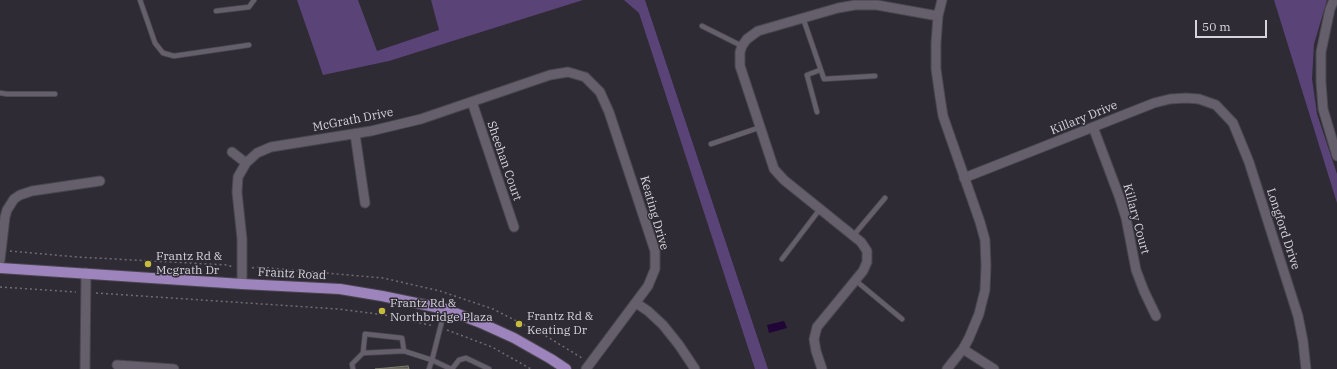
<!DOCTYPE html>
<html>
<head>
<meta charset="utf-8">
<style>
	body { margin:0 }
	#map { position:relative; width:1337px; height:369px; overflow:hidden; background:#2f2b35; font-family:"IBM Plex Serif",serif }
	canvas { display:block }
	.scale { position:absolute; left:1195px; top:20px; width:72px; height:18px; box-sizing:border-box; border:2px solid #d6d3da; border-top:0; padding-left:5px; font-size:12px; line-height:14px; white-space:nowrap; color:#d6d3da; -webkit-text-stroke:3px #2f2b35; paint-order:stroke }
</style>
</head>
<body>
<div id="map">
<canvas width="1337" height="369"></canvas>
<div class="scale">50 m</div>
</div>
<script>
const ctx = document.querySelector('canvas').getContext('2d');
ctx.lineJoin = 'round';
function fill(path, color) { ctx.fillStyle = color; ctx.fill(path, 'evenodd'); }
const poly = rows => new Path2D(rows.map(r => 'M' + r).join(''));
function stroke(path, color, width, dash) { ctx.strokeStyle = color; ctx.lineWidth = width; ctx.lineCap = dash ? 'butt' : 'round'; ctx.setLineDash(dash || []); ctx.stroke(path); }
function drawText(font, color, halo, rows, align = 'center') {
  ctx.font = font + ' "IBM Plex Serif",serif'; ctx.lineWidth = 3; ctx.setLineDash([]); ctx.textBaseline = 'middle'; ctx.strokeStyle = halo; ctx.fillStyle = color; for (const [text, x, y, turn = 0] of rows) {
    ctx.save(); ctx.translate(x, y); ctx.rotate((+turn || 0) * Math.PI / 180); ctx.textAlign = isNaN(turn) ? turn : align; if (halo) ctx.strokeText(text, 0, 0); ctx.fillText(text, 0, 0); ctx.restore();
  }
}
const green = poly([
	[297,0,358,0,377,51,439,30,431,0,583,0,389,61,323,75],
	[624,0,645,0,768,369,755,369,639,13],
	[1274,0,1327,0,1314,44,1312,79,1317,114,1337,174,1337,203]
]);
const water = poly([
	[784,321,787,328,769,333,767,325]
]);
const building = poly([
	[408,366,409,369,375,369,408,366]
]);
const path = poly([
	[10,251,77,257,227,265,233,267],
	[252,268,257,267,383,278,440,291,493,309,546,336,582,358],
	[0,287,76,292],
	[96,293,338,309,385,315,434,326],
	[447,330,492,347,531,369]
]);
const lane = poly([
	[140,0,155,43,163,53,174,56,249,45],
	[216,11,249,7,254,0],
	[803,18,824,79,875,76],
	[702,26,742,46],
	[0,93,7,94,55,94],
	[817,112,807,75,820,70],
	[711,144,761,127],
	[853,236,885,198],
	[782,259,820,209],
	[855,280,902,319],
	[445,309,432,360,451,369],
	[363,353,365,334,402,338,404,351],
	[353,369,352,364,363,353,404,351,432,360,429,369],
	[452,369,459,360,466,358,489,369]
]);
const street = poly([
	[942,0,938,16,936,43,936,69,940,97,943,116,980,222,985,240,986,266,985,290,979,314,969,338,963,349,947,369],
	[1334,0,1330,9,1321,52,1321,82,1323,109,1337,156],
	[472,102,514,227],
	[1093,127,1119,196,1126,218,1136,270,1144,291,1156,316],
	[355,134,365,203],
	[232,152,246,163],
	[964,178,1154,103,1170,99,1186,98,1199,99,1216,105,1233,123,1249,162,1298,316,1303,341,1306,369],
	[0,260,5,217,7,210,14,199,20,195,32,191,100,181],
	[242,284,242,239,237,192,238,177,246,163,257,153,271,147,371,131,421,119,550,75,568,72,585,77,600,92,609,112,655,251,655,269,648,286,586,369],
	[636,303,648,311,663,325,679,345,695,369],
	[963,349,994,369],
	[117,365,174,369],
	[85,369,86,273],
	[822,369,816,351,814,339,817,327,863,271,867,262,867,251,861,242,784,180,774,169,740,66,740,52,742,46,747,39,758,31,838,8,855,5,877,5,938,16]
]);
const primary = poly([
	[0,268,242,284,340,289,382,296,445,309,481,323,514,338,551,359,566,369]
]);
const markers = [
	[148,264,4,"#c6bc3c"],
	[382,311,4,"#c6bc3c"],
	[519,324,4,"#c6bc3c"]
];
const streetNames = [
	["Killary Drive",1084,118,-22],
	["McGrath Drive",353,120,-11],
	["Sheehan Court",504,161,71],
	["Keating Drive",654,213,74],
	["Killary Court",1136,219,75],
	["Longford Drive",1283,229,72],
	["Frantz Road",292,274,3]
];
const poiNames = [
	["Frantz Rd &",156,257],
	["Mcgrath Dr",156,271],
	["Frantz Rd &",390,304],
	["Northbridge Plaza",390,318],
	["Frantz Rd &",527,317],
	["Keating Dr",527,331]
];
fill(green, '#5a4376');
fill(water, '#200536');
fill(building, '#58574b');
stroke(building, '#7f7e71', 1);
stroke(lane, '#49464e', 6);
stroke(street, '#49464e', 11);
stroke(primary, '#49464e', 12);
stroke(path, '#706c75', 1.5, [2, 3]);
stroke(lane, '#645f6b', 4.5);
stroke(street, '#645f6b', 9);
stroke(primary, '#9d84bd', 10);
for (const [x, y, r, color] of markers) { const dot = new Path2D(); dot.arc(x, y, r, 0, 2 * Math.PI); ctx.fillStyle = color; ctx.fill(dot); stroke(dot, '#2f2b35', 1.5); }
drawText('12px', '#d6d3da', '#2f2b35', streetNames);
drawText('12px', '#d6d3da', '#2f2b35', poiNames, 'left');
</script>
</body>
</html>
